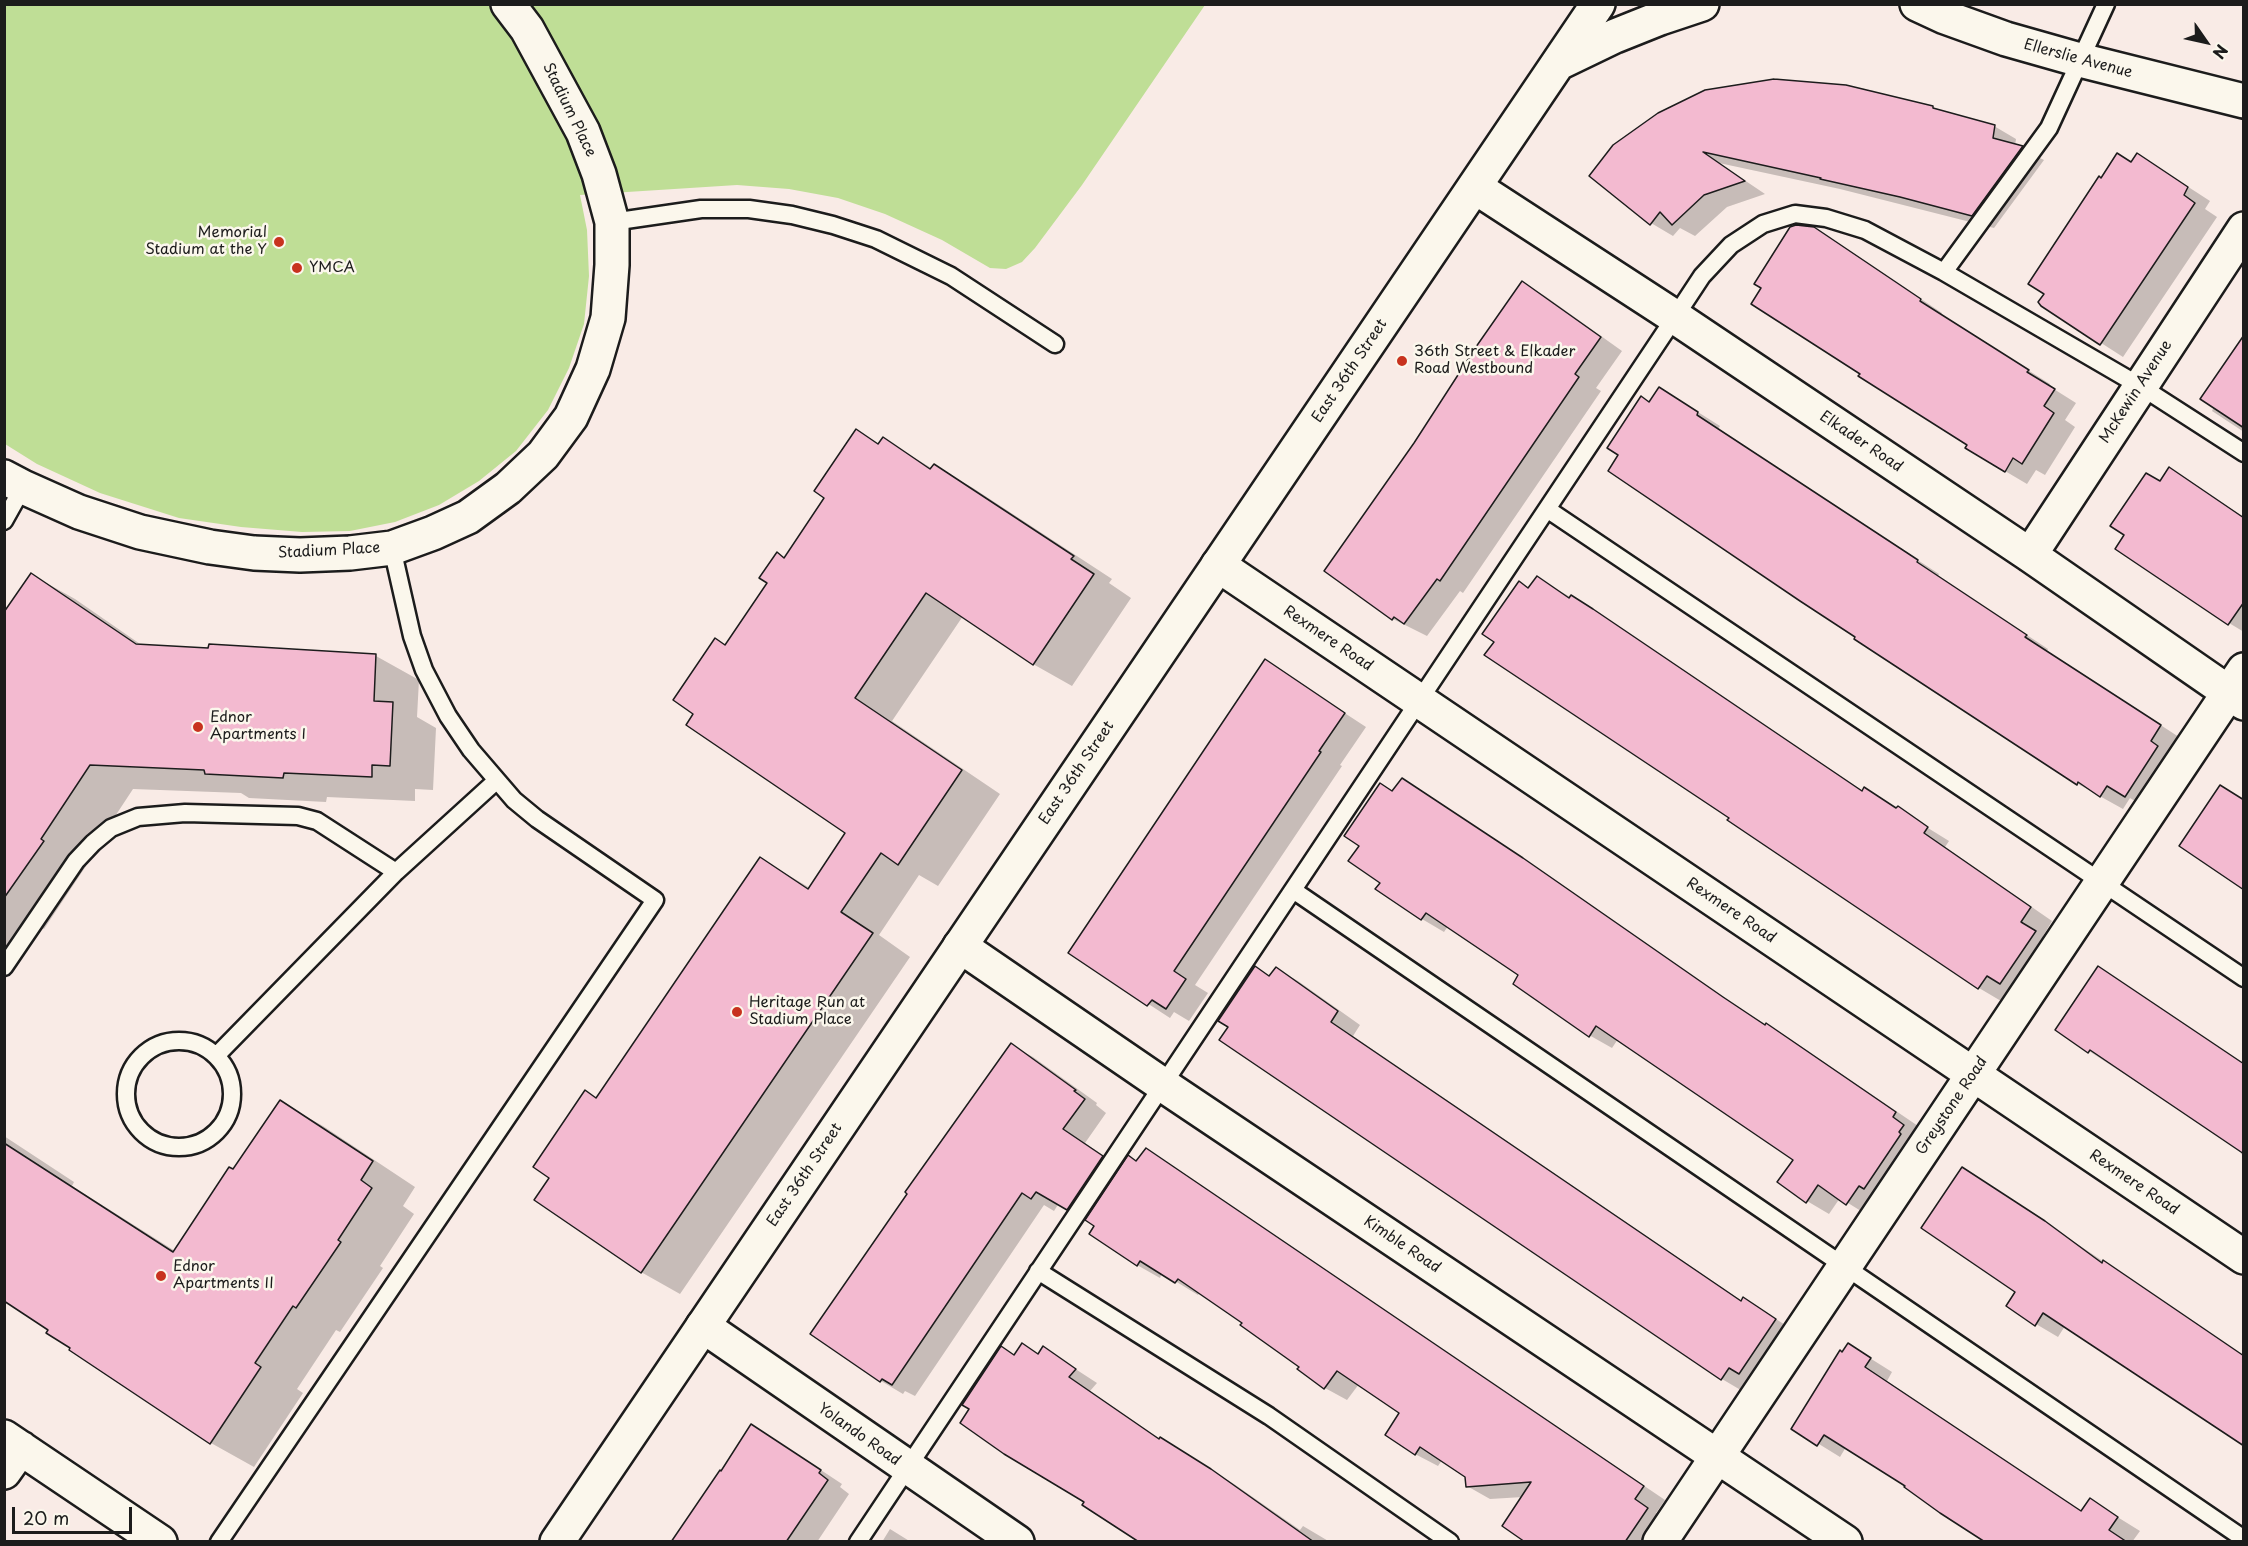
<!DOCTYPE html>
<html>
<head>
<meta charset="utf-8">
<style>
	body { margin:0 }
	#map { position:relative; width:2248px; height:1546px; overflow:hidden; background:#f9ebe6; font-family:"Playpen Sans",sans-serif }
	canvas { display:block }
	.frame { position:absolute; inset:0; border:6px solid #1c1c1c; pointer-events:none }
	.north { position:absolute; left:2176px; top:12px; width:60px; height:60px; -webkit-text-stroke:4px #fbf7ec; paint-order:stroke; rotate:124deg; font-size:16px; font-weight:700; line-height:24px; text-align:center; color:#1c1c1c }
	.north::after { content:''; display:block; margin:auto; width:21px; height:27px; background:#1c1c1c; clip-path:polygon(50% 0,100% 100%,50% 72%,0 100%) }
	.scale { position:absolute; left:12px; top:1507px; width:120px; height:27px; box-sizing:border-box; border:3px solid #1c1c1c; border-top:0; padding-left:8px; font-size:18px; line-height:21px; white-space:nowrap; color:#1c1c1c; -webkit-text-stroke:4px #fbf7ec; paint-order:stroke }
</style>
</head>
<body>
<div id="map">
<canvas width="2248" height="1546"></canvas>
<div class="frame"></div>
<div class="north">N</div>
<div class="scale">20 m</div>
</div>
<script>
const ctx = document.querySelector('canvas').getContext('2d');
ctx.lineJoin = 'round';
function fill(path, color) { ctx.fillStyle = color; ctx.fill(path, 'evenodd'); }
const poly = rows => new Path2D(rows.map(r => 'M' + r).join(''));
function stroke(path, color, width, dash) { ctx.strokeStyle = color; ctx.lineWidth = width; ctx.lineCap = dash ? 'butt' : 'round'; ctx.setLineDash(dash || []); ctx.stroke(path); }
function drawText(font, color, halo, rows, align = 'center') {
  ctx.font = font + ' "Playpen Sans",sans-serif'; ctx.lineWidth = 5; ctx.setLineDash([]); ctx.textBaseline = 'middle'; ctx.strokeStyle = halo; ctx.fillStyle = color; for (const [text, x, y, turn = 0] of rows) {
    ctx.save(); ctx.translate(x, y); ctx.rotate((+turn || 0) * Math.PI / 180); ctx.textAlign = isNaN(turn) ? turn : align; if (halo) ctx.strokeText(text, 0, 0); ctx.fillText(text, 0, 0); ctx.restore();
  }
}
const green = poly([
	[4,5,1205,5,1082,185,1035,248,1022,262,1006,269,990,268,942,240,885,214,838,198,789,189,737,185,580,195,587,230,589,276,584,324,569,368,548,410,516,451,479,481,439,505,395,522,350,531,302,532,241,527,179,518,100,493,37,464,5,444]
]);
const shadow = poly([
	[1938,111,1994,126,2016,139,2015,146,2044,160,1994,228,1840,189,1719,163,1765,194,1727,207,1695,236,1680,228,1673,236,1651,223,1614,146],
	[2131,163,2159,168,2210,201,2205,209,2217,217,2123,357,2042,305,2046,293,2102,179],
	[1813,228,1836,242,1942,313,1941,315,2050,384,2049,386,2076,403,2065,420,2075,427,2045,475,2036,470,2027,484,2005,471,1862,373],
	[1523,283,1545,296,1622,351,1596,388,1601,391,1463,593,1460,591,1427,636,1393,619,1326,571],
	[2244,338,2244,432,2212,411],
	[1682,402,1720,426,1718,429,1939,574,1938,576,2048,649,2047,651,2182,739,2148,809,2130,798,2123,809,2078,784,2019,747,1857,636,1650,403],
	[883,439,933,469,934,466,973,488,1112,579,1109,583,1131,598,1072,686,1033,664,963,616,892,721,1000,794,938,886,919,875,879,935,910,957,680,1294,641,1272,551,1177,597,1099,761,859,810,888,848,833,726,646,785,559],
	[2169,469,2244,517,2244,632,2229,623,2161,483],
	[32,575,75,599,143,646,376,656,419,680,417,717,436,728,433,790,415,789,415,801,327,797,326,802,249,798,241,793,133,789,83,865,86,866,44,929,40,927,4,980,4,615],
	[1537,578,1593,610,1863,791,1865,789,1949,841,1945,847,2052,921,2043,936,2057,945,2023,996,2010,988,2001,1001,1979,988,1730,819,1731,818,1529,589],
	[1265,661,1366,727,1340,765,1342,766,1195,985,1208,993,1189,1021,1174,1012,1170,1018,1070,953],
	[1402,779,1545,873,1745,1012,1789,1038,1918,1126,1914,1131,1925,1138,1869,1216,1840,1198,1829,1214,1807,1201,1795,1159,1618,1039,1612,1048,1589,1035,1520,975,1448,926,1444,932,1422,919,1382,882,1361,845],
	[1255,968,1271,977,1276,969,1298,981,1360,1025,1353,1036,1742,1301,1744,1299,1798,1333,1744,1392,1722,1379,1221,1040,1230,1027],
	[2098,968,2244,1064,2244,1155,2241,1154,2242,1151,2089,1051],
	[1011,1045,1033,1057,1097,1103,1096,1105,1106,1113,1085,1143,1122,1168,1137,1162,1146,1150,1168,1163,1665,1500,1656,1513,1669,1522,1656,1542,1528,1542,1523,1497,1490,1499,1467,1486,1467,1476,1442,1460,1438,1466,1415,1454,1402,1412,1359,1384,1347,1400,1325,1388,1299,1369,1301,1367,1244,1322,1200,1292,1198,1295,1162,1273,1160,1278,1137,1265,1097,1225,1059,1203,1054,1211,1044,1205,915,1396,905,1391,903,1394,881,1381],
	[280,1102,323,1126,415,1187,403,1206,414,1214,380,1266,383,1268,340,1332,336,1330,297,1389,303,1393,254,1467,211,1443,72,1348,4,1294,4,1136,74,1182,72,1186,175,1251,233,1171],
	[1963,1169,1985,1182,2244,1356,2065,1326,2058,1337,2036,1324,2017,1292],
	[1849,1345,1892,1372,1887,1381,2082,1512,2090,1500,2140,1531,2132,1542,1988,1542,1907,1485,1846,1447,1840,1457,1793,1428],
	[1043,1348,1097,1383,1090,1391,1151,1433,1234,1484,1300,1530,1303,1526,1330,1542,1141,1542,1086,1501,1016,1356,1040,1355],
	[774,1439,842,1484,840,1487,849,1494,817,1542,674,1542],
	[890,1529,911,1542,882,1542]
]);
const building = poly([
	[1774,79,1846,85,1933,106,1933,108,1995,125,1993,138,2023,146,1972,216,1900,197,1820,179,1821,178,1703,152,1745,181,1704,195,1672,225,1660,212,1650,225,1589,176,1613,145,1658,113,1705,90,1774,79],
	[2117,153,2131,162,2137,153,2188,187,2184,195,2195,203,2100,345,2041,306,2038,302,2044,294,2028,284,2099,176,2101,178,2117,153],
	[1796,225,1814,227,1921,299,1920,301,2029,370,2027,372,2055,389,2044,406,2054,413,2022,464,2013,458,2005,472,1965,448,1967,445,1858,376,1860,374,1751,304,1761,288,1754,284,1790,227,1796,225],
	[1522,281,1601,337,1575,374,1579,377,1440,581,1437,579,1404,624,1394,617,1392,620,1324,571,1414,443,1478,344,1522,281],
	[2244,335,2244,428,2200,399,2244,335],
	[1659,387,1698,412,1697,415,1918,560,1917,562,2027,635,2025,637,2161,725,2151,741,2158,746,2125,797,2107,786,2100,797,2078,782,2077,785,1854,639,1855,637,1800,601,1608,471,1618,455,1607,448,1641,396,1649,402,1659,387],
	[856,429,878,444,883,437,930,469,934,464,1074,556,1071,559,1094,574,1033,665,926,593,855,698,962,770,898,865,881,853,841,912,873,933,641,1273,534,1200,549,1178,533,1167,585,1090,596,1098,760,857,808,889,845,833,686,725,693,714,673,700,715,638,725,645,767,583,759,578,777,552,784,558,824,498,814,491,856,429],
	[2169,467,2244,518,2244,602,2228,625,2115,549,2124,535,2110,526,2146,473,2160,481,2169,467],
	[31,573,136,644,208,648,209,644,376,654,374,701,393,702,390,766,372,765,372,777,284,773,283,778,205,774,204,770,90,765,41,839,44,841,4,898,4,612,31,573],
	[1537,576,1569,598,1571,595,1593,609,1862,791,1864,787,1896,808,1898,806,1928,827,1924,833,2031,907,2021,922,2036,931,2000,984,1987,976,1978,989,1727,820,1729,818,1484,655,1494,642,1482,634,1519,581,1528,588,1537,576],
	[1265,659,1345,713,1319,751,1321,752,1174,971,1186,979,1166,1009,1152,1000,1147,1006,1068,953,1265,659],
	[1402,778,1523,858,1723,997,1765,1025,1766,1023,1896,1112,1893,1117,1904,1125,1899,1132,1901,1134,1864,1189,1859,1186,1846,1205,1818,1185,1806,1203,1777,1182,1793,1160,1596,1026,1589,1037,1513,984,1518,975,1426,913,1421,920,1375,889,1380,883,1348,861,1359,846,1344,836,1380,783,1392,791,1402,778],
	[2220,785,2244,800,2244,890,2179,846,2220,785],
	[1255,966,1269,976,1276,967,1338,1011,1331,1022,1741,1301,1743,1297,1776,1319,1739,1374,1729,1368,1721,1380,1219,1040,1228,1027,1218,1021,1255,966],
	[2098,966,2244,1064,2244,1154,2090,1050,2088,1053,2055,1030,2098,966],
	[1011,1043,1076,1090,1074,1091,1085,1099,1063,1129,1103,1156,1067,1210,1036,1192,1031,1199,1022,1193,892,1385,882,1379,880,1382,810,1334,907,1194,905,1192,1011,1043],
	[280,1100,373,1161,361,1180,372,1188,338,1240,341,1242,296,1308,293,1306,255,1363,261,1367,210,1444,69,1350,70,1348,46,1333,48,1330,4,1301,4,1143,173,1252,229,1167,233,1169,280,1100],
	[1146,1148,1644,1486,1635,1499,1648,1508,1625,1542,1525,1542,1502,1526,1531,1482,1466,1487,1465,1477,1420,1447,1415,1455,1385,1435,1399,1413,1337,1371,1324,1389,1297,1369,1299,1367,1240,1325,1242,1323,1178,1279,1175,1283,1140,1261,1137,1266,1089,1234,1094,1226,1085,1220,1128,1155,1136,1161,1146,1148],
	[1962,1167,2045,1221,2102,1263,2103,1260,2244,1356,2244,1446,2043,1313,2035,1326,2006,1306,2015,1292,1921,1228,1962,1167],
	[1022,1343,1038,1354,1043,1346,1076,1369,1069,1377,1159,1439,1160,1437,1211,1469,1314,1542,1139,1542,1082,1505,1084,1502,1004,1454,960,1423,969,1409,962,1405,1001,1346,1014,1355,1022,1343],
	[1848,1343,1871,1358,1865,1367,2081,1511,2090,1498,2118,1517,2109,1530,2127,1542,1985,1542,1940,1513,1904,1487,1905,1486,1824,1435,1817,1446,1791,1429,1840,1350,1842,1352,1848,1343],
	[751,1424,821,1470,819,1473,828,1480,786,1542,671,1542,720,1470,721,1471,751,1424]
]);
const service = poly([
	[612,222,701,209,749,209,792,215,833,225,876,239,951,276,1055,344],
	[1944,272,2049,128,2106,4],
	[1547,509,2244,978],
	[4,521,23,487],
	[1293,890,2244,1539],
	[4,967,76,861,93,843,111,828,138,817,185,813,298,816,317,821,396,872],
	'126 1094a53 53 0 1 1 106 0a53 53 0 1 1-106 0Z',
	[216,1056,396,872,496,781],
	[1038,1271,1269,1416,1450,1542],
	[219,1542,655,900,537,819,514,800,471,750,448,716,424,670,412,636,392,548],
	[858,1542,1675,317,1702,276,1731,245,1763,224,1795,214,1826,218,1865,230,1944,272,2140,386,2244,453]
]);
const minor = poly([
	[1475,187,1675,317,2030,555,2244,703],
	[4,477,23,487,79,512,140,532,210,547,254,553,300,555,350,553,392,548,433,533,468,517,508,488,543,455,571,417,593,369,608,318,612,265,612,222,599,174,583,132,527,29,508,4],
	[2030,555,2244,229],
	[1218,565,2244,1257],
	[960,946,1163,1085,1845,1542],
	[703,1326,1017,1542],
	[4,1437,160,1542],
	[4,1472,21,1448],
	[1660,1542,2244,670]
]);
const tertiary = poly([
	[1917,4,1945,17,2006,39,2080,60,2244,101],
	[1559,63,1615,36,1660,18,1702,4],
	[557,1542,1598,4]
]);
const markers = [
	[279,242,6,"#c8321e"],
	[297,268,6,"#c8321e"],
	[1402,361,6,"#c8321e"],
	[198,727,6,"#c8321e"],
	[737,1012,6,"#c8321e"],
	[161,1276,6,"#c8321e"]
];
const streetNames = [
	["Ellerslie Avenue",2078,59,15],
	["Stadium Place",569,110,64],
	["East 36th Street",1350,371,-56],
	["McKewin Avenue",2136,392,-57],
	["Elkader Road",1861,442,34],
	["Stadium Place",329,551,-3],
	["Rexmere Road",1328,639,34],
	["East 36th Street",1077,773,-56],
	["Rexmere Road",1731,911,34],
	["Greystone Road",1952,1106,-56],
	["East 36th Street",805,1175,-56],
	["Rexmere Road",2134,1183,34],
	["Kimble Road",1402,1245,34],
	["Yolando Road",859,1435,35]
];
const poiNames = [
	["Memorial",267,233,"right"],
	["Stadium at the Y",267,250,"right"],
	["YMCA",309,268],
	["36th Street & Elkader",1414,352],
	["Road Westbound",1414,369],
	["Ednor",210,718],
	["Apartments I",210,735],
	["Heritage Run at",749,1003],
	["Stadium Place",749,1020],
	["Ednor",173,1267],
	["Apartments II",173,1284]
];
fill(green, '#bfde96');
fill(shadow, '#0003');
fill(building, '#f3bad0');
stroke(building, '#1c1c1c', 1.5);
stroke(service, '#1c1c1c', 21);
stroke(minor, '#1c1c1c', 38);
stroke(tertiary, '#1c1c1c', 38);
stroke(service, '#fbf7ec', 16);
stroke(minor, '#fbf7ec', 33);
stroke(tertiary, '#fbf7ec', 33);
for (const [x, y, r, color] of markers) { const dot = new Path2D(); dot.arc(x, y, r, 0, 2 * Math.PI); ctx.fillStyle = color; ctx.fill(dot); stroke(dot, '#fbf7ec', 2); }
drawText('15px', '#1c1c1c', '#fbf7ec', streetNames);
drawText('15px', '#1c1c1c', '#fbf7ec', poiNames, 'left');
</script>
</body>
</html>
